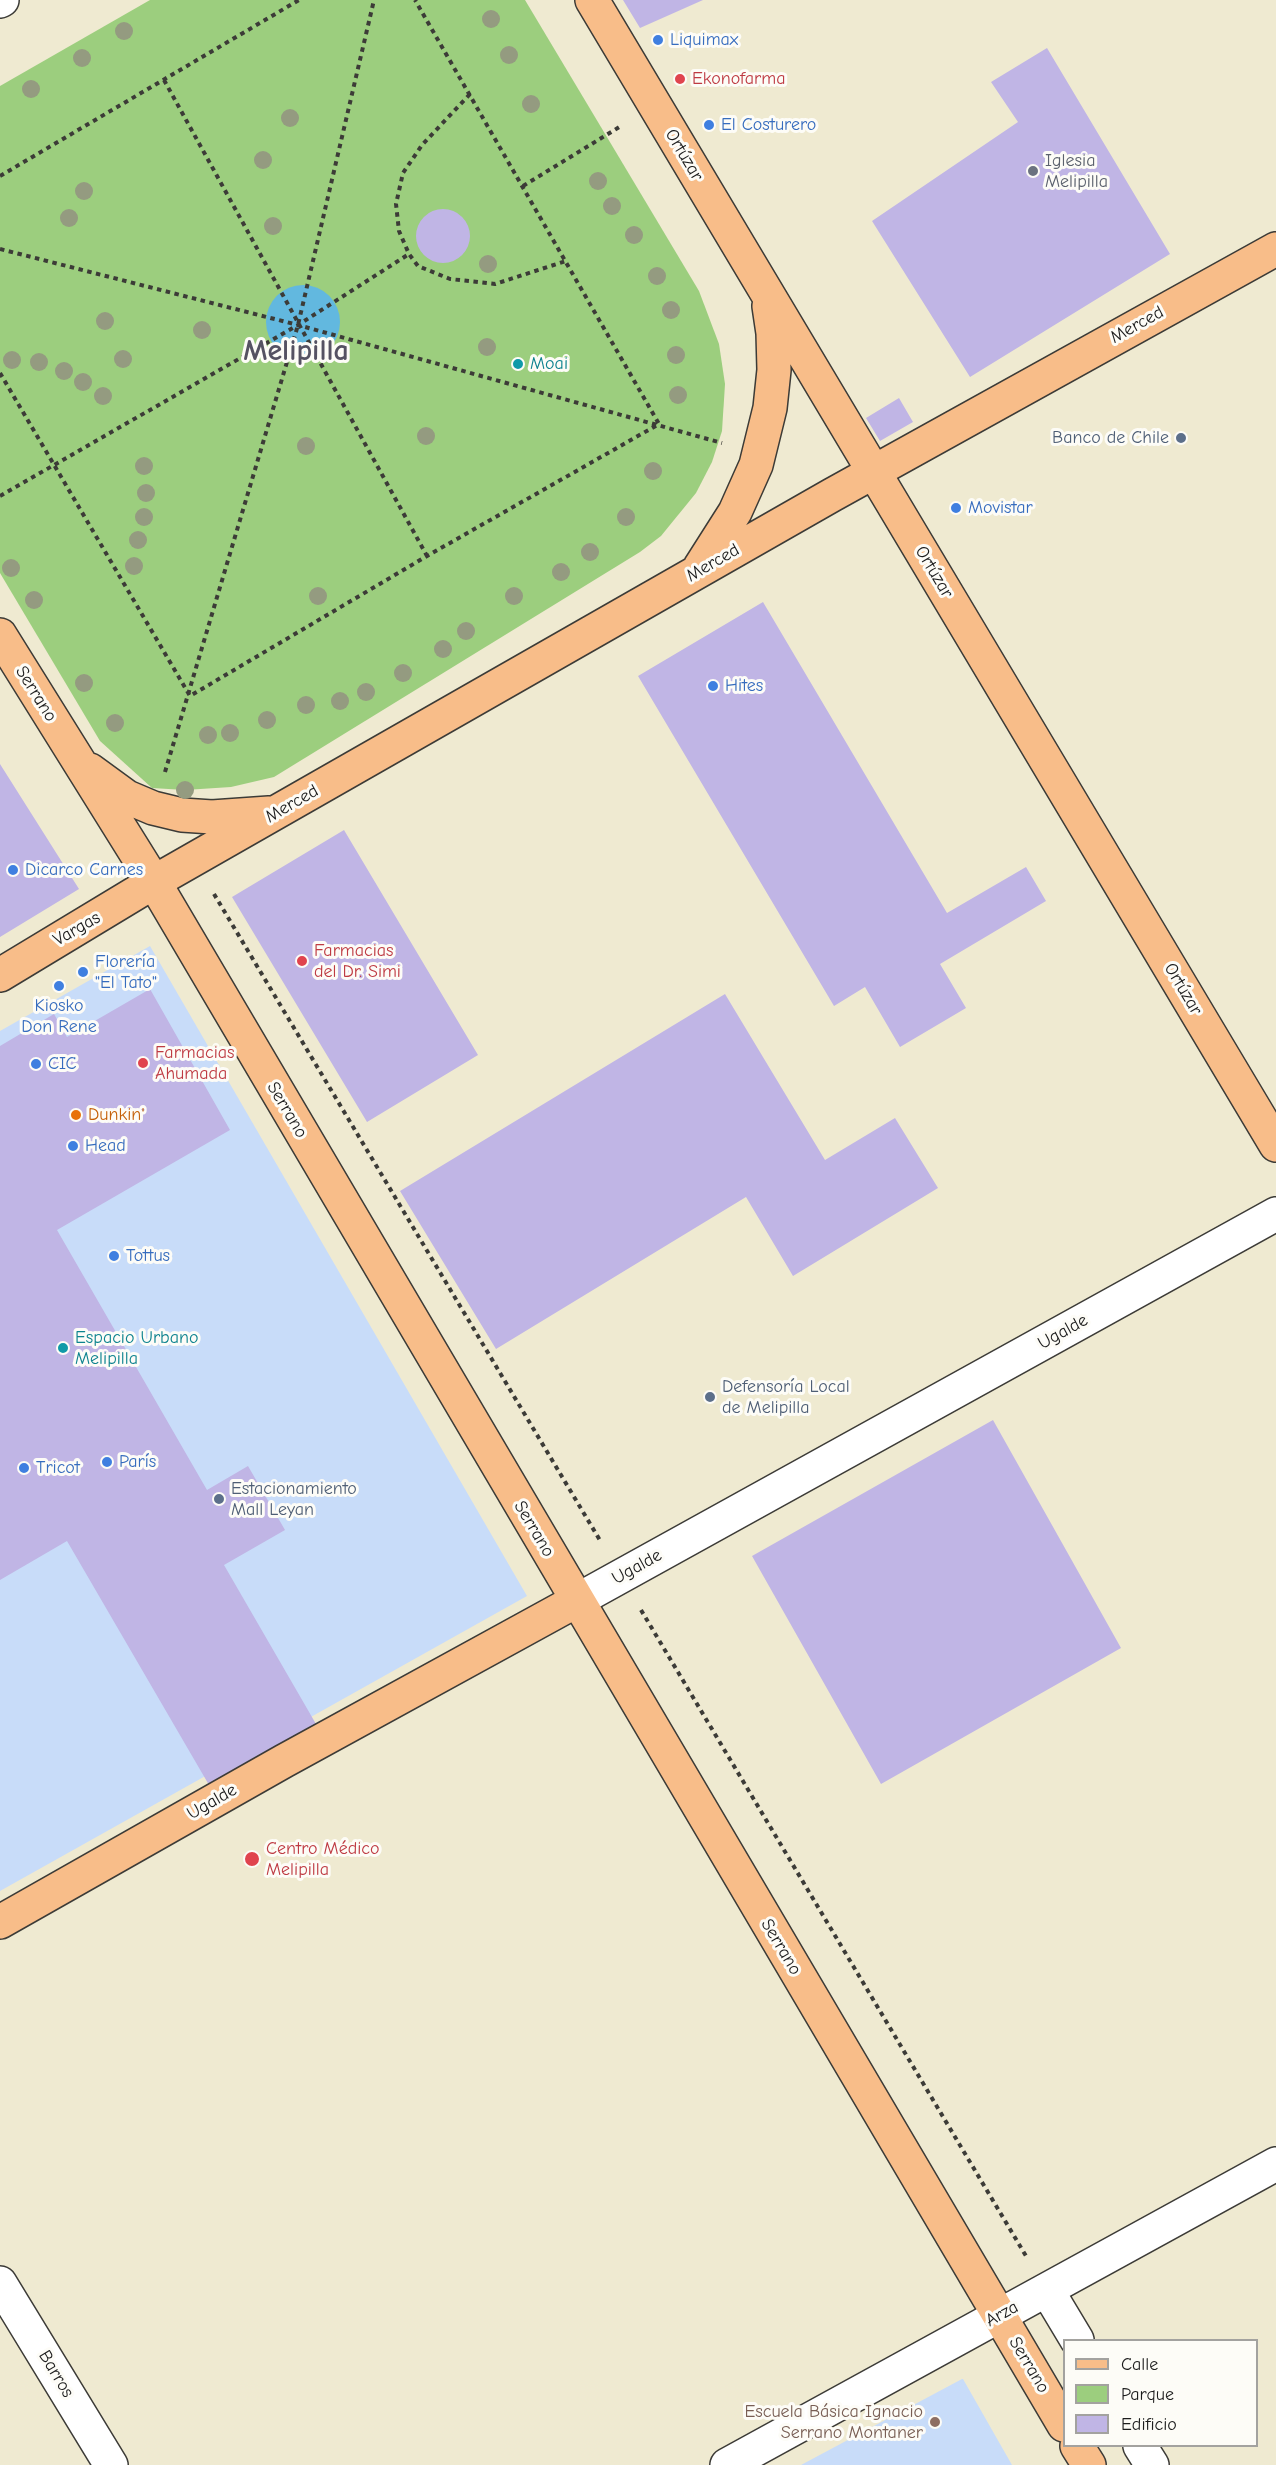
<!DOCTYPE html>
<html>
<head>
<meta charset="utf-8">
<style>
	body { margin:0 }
	#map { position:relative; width:1276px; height:2465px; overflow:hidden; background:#efead1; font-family:"Comic Neue",sans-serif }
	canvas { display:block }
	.legend { position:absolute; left:1063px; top:2339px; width:195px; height:108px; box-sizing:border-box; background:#fdfcf7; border:2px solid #a3a29f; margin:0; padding:8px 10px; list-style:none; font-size:18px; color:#1c1c1c }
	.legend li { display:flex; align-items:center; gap:12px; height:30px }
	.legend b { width:30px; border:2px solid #a3a29f }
</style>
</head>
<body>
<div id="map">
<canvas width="1276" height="2465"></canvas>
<ul class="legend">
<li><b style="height:8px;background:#f8bd89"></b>Calle</li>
<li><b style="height:16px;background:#9cce7e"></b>Parque</li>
<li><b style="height:16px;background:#c0b5e5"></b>Edificio</li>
</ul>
</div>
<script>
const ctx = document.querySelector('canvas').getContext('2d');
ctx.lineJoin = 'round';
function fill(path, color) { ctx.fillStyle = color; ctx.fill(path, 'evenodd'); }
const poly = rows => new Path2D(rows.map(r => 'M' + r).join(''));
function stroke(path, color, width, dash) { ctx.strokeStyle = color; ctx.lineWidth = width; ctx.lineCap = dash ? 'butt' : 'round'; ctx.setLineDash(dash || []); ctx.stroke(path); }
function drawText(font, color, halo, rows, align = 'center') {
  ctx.font = font + ' "Comic Neue",sans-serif'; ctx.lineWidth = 6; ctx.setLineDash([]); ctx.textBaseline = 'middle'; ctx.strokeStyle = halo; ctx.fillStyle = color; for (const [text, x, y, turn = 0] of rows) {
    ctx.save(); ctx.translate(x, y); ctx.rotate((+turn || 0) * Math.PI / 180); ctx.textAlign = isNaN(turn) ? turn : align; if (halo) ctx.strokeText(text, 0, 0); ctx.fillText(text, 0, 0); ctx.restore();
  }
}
const built = poly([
	[150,946,527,1596,0,1891,0,1031],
	[963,2379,1012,2465,801,2465,962,2379]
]);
const green = poly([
	[150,0,525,0,699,291,719,344,725,384,722,431,712,462,696,493,661,536,640,552,274,777,231,787,185,790,152,788,100,741,0,573,0,86]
]);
const water = poly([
	'266 322a37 37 0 1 1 74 0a37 37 0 1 1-74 0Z'
]);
const building = poly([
	[623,0,703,0,640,28],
	[1047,48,1170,254,970,377,872,221,1018,122,991,82],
	'416 236a27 27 0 1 1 54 0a27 27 0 1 1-54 0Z',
	[899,398,913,422,880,441,866,418],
	[763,602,947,913,1026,867,1046,901,940,964,966,1008,900,1047,865,987,834,1006,638,676],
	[0,764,79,889,0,937],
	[344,830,478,1055,367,1122,232,897],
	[150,989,230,1130,57,1230,207,1490,248,1466,285,1530,224,1565,316,1724,209,1785,67,1541,0,1580,0,1046,54,1014,67,1037],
	[725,994,825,1160,895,1118,938,1188,793,1276,746,1197,496,1349,400,1191],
	[993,1420,1121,1648,881,1784,752,1556]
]);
const path = poly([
	[164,80,427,556],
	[470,94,422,145,403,173,396,204,399,231,409,254,418,266,450,279,495,284,566,261],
	[0,176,299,0],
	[523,186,621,126],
	[0,249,298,325,722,443],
	[0,373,190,696,427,556,659,424,415,0],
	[0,496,298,325,409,254],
	[165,772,298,325,374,0],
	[214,894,601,1542],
	[641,1610,1026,2256]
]);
const minor = poly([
	[0,1,2,0],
	[576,1601,1276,1214],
	[0,2283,111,2465],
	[1047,2290,1077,2340],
	[1140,2446,1152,2465],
	[727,2465,1276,2164]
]);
const major = poly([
	[592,0,1276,1145],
	[700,567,735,512,756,465,770,408,774,370,773,333,769,306],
	[0,635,154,882,1064,2425],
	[90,770,127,797,153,808,182,815,212,817,269,813],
	[0,975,154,882,832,495,1276,249],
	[0,1922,284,1761,576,1601],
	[1077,2446,1089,2465]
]);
const trees = [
	[491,19],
	[124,31],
	[509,55],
	[82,58],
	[31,89],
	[531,104],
	[290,118],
	[263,160],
	[598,181],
	[84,191],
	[612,206],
	[69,218],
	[273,226],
	[634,235],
	[488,264],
	[657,276],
	[671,310],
	[105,321],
	[202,330],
	[487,347],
	[676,355],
	[123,359],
	[12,360],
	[39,362],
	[64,371],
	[83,382],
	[678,395],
	[103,396],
	[426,436],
	[306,446],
	[144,466],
	[653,471],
	[146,493],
	[144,517],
	[626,517],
	[138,540],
	[590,552],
	[134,566],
	[11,568],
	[561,572],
	[318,596],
	[514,596],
	[34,600],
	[466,631],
	[443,649],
	[403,673],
	[84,683],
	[366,692],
	[340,701],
	[306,705],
	[267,720],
	[115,723],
	[230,733],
	[208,735],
	[185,790]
];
const markers = [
	[658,40,6,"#3f7fe0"],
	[680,79,6,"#e0444e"],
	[709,125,6,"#3f7fe0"],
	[1033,171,6,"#6b7280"],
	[518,364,6,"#0f9aa8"],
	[1181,438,6,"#5c6f8a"],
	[956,508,6,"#3f7fe0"],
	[713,686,6,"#3f7fe0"],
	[13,870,6,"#3f7fe0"],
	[302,961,6,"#e0444e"],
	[83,972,6,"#3f7fe0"],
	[59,986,6,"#3f7fe0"],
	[143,1063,6,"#e0444e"],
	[36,1064,6,"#3f7fe0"],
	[76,1115,6,"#e8710a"],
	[73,1146,6,"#3f7fe0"],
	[114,1256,6,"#3f7fe0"],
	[63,1348,6,"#0f9aa8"],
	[710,1397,6,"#5c6f8a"],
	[107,1462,6,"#3f7fe0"],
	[24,1468,6,"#3f7fe0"],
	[219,1499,6,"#5c6f8a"],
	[252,1859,8,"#e0444e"],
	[935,2422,6,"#8d6e63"]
];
const shopNames = [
	["Liquimax",670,40],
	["El Costurero",721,125],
	["Movistar",968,508],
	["Hites",725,686],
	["Dicarco Carnes",25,870],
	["Florería",95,962],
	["\"El Tato\"",95,983],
	["Kiosko",59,1006,"center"],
	["Don Rene",59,1027,"center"],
	["CIC",48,1064],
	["Head",85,1146],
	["Tottus",126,1256],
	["París",119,1462],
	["Tricot",36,1468]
];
const healthNames = [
	["Ekonofarma",692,79],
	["Farmacias",314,951],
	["del Dr. Simi",314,972],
	["Farmacias",155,1053],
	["Ahumada",155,1074],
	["Centro Médico",266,1849],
	["Melipilla",266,1870]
];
const streetNames = [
	["Ortúzar",684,155,59],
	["Merced",1137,325,-29],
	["Merced",713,563,-30],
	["Ortúzar",934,572,59],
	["Serrano",36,694,58],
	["Merced",292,804,-30],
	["Vargas",77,929,-30],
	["Ortúzar",1183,989,59],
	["Serrano",287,1110,59],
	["Ugalde",1063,1332,-29],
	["Serrano",534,1529,59],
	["Ugalde",637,1567,-29],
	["Ugalde",212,1802,-30],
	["Serrano",781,1947,59],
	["Arza",1002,2314,-29],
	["Serrano",1029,2365,59],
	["Barros",56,2374,59]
];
const worshipNames = [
	["Iglesia",1045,161],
	["Melipilla",1045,182]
];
const cultureNames = [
	["Moai",530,364],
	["Espacio Urbano",75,1338],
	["Melipilla",75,1359]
];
const serviceNames = [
	["Banco de Chile",1169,438,"right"],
	["Defensoría Local",722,1387],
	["de Melipilla",722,1408],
	["Estacionamiento",231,1489],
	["Mall Leyan",231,1510]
];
const foodNames = [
	["Dunkin'",88,1115]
];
const educationNames = [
	["Escuela Básica Ignacio",923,2412],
	["Serrano Montaner",923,2433]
];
const townNames = [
	["Melipilla",296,352]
];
fill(built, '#c8dcf9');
fill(green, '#9cce7e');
fill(water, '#62b8df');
fill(building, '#c0b5e5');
stroke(minor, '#3c3b37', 36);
stroke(major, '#3c3b37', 36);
stroke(path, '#3c3b37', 4, [4.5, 4.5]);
stroke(minor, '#fff', 33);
stroke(major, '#f8bd89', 33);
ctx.fillStyle = '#949b80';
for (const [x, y] of trees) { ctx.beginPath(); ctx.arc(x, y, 9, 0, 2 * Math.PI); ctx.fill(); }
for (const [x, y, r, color] of markers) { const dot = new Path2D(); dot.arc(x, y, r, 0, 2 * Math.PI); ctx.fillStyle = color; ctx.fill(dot); stroke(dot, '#fdfcf7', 2); }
drawText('18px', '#366cbe', '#fdfcf7', shopNames, 'left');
drawText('18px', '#be3a42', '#fdfcf7', healthNames, 'left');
drawText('18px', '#1c1c1c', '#fdfcf7', streetNames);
drawText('18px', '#5b616d', '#fdfcf7', worshipNames, 'left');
drawText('18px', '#0d838f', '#fdfcf7', cultureNames, 'left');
drawText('18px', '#4e5e75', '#fdfcf7', serviceNames, 'left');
drawText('18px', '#c56008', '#fdfcf7', foodNames, 'left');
drawText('18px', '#785e54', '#fdfcf7', educationNames, 'right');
drawText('bold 30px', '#555262', '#fdfcf7', townNames);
</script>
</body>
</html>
